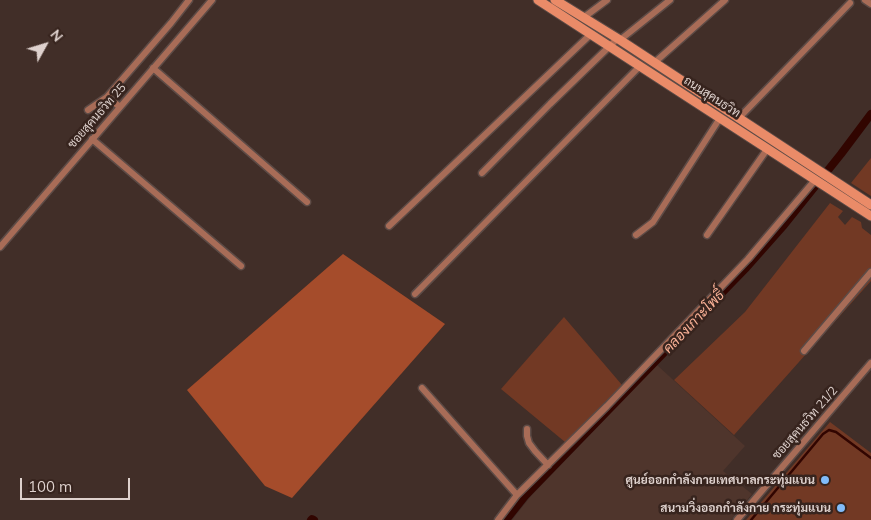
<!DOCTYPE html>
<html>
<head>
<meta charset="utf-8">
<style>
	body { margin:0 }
	#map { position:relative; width:871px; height:520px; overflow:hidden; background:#412e28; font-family:Mulish,sans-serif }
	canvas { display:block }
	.north { position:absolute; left:20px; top:20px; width:50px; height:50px; -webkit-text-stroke:4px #37241e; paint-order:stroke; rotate:51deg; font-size:14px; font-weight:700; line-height:20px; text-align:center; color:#ded1cd }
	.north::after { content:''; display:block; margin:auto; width:18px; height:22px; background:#ded1cd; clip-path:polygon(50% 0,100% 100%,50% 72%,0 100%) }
	.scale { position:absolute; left:20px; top:478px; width:110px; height:22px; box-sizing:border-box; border:2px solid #ded1cd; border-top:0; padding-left:6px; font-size:15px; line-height:18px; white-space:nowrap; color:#ded1cd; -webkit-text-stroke:4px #37241e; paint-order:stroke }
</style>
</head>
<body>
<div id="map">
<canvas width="871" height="520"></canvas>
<div class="north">N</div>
<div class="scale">100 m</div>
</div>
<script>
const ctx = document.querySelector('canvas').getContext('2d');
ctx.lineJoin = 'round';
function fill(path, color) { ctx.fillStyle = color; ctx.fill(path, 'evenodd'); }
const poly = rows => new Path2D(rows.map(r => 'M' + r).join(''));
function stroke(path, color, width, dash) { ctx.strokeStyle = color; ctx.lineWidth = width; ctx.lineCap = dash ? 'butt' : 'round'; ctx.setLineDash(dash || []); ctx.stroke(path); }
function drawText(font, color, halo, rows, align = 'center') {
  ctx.font = font + ' Mulish,Sarabun,sans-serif'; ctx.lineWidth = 5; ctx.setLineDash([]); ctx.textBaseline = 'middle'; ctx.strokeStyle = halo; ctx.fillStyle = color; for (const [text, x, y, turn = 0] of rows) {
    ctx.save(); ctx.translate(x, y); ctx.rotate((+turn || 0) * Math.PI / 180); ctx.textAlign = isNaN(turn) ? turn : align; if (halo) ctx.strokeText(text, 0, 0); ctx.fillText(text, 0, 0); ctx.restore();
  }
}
const built = poly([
	[657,365,745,446,723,471,752,494,731,520,512,520,531,496]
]);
const green = poly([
	[871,158,871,196,851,183],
	[830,203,843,211,838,217,845,225,852,217,861,222,862,228,871,235,871,281,734,435,674,380,745,312],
	[564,317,622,385,565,442,501,389],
	[830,422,871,453,871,520,746,520]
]);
const forest = poly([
	[343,254,445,324,292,498,265,486,187,390]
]);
const stream = poly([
	[751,520,823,434,829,430,836,432,871,458]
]);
const canal = poly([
	[311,520,312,519,314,520],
	[506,520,525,496,745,269,784,225,841,154,871,114]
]);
const minor = poly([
	[865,0,871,4],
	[583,18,607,0],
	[620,40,670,0],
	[654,63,725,0],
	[153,68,307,202],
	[107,97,171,23,189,0],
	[88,110,107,97,120,107],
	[738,119,850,3],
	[92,139,241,266],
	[482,173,550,104,617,39],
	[389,226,591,34],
	[636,235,653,222,720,118],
	[707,235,768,148],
	[0,247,212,0],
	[415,294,640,66],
	[804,351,871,272],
	[422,388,517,495],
	[527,429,527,436,529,443,535,451,548,465],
	[498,520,517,495,607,406,748,259,815,180],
	[737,520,871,363]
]);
const secondary = poly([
	[538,0,871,216],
	[555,0,620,40,871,205]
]);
const markers = [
	[825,480,5,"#81bcfa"],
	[841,508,5,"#81bcfa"]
];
const streetNames = [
	["ถนนสุคนธวิท",712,97,33],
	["ซอยสุคนธวิท 25",97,116,-49],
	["ซอยสุคนธวิท 21/2",805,423,-49]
];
const poiNames = [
	["ศูนย์ออกกำลังกายเทศบาลกระทุ่มแบน",815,480],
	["สนามวิ่งออกกำลังกาย กระทุ่มแบน",831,508]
];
const waterNames = [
	["คลองเกาะโพธิ์",694,322,-46]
];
fill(built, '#4f352c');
fill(green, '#723924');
fill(forest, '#a54c2b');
stroke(stream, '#310500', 2.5);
stroke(canal, '#310500', 8);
stroke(minor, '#5d4b46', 9);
stroke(secondary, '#5d4b46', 11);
stroke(minor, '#a86c57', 6);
stroke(secondary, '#ea8b68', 9);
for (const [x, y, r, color] of markers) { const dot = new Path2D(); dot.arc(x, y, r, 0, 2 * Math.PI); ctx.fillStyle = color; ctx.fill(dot); stroke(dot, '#37241e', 2); }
drawText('12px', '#ded1cd', '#37241e', streetNames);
drawText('bold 12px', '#ded1cd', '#37241e', poiNames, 'right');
drawText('italic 14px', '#fbb297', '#37241e', waterNames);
</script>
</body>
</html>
